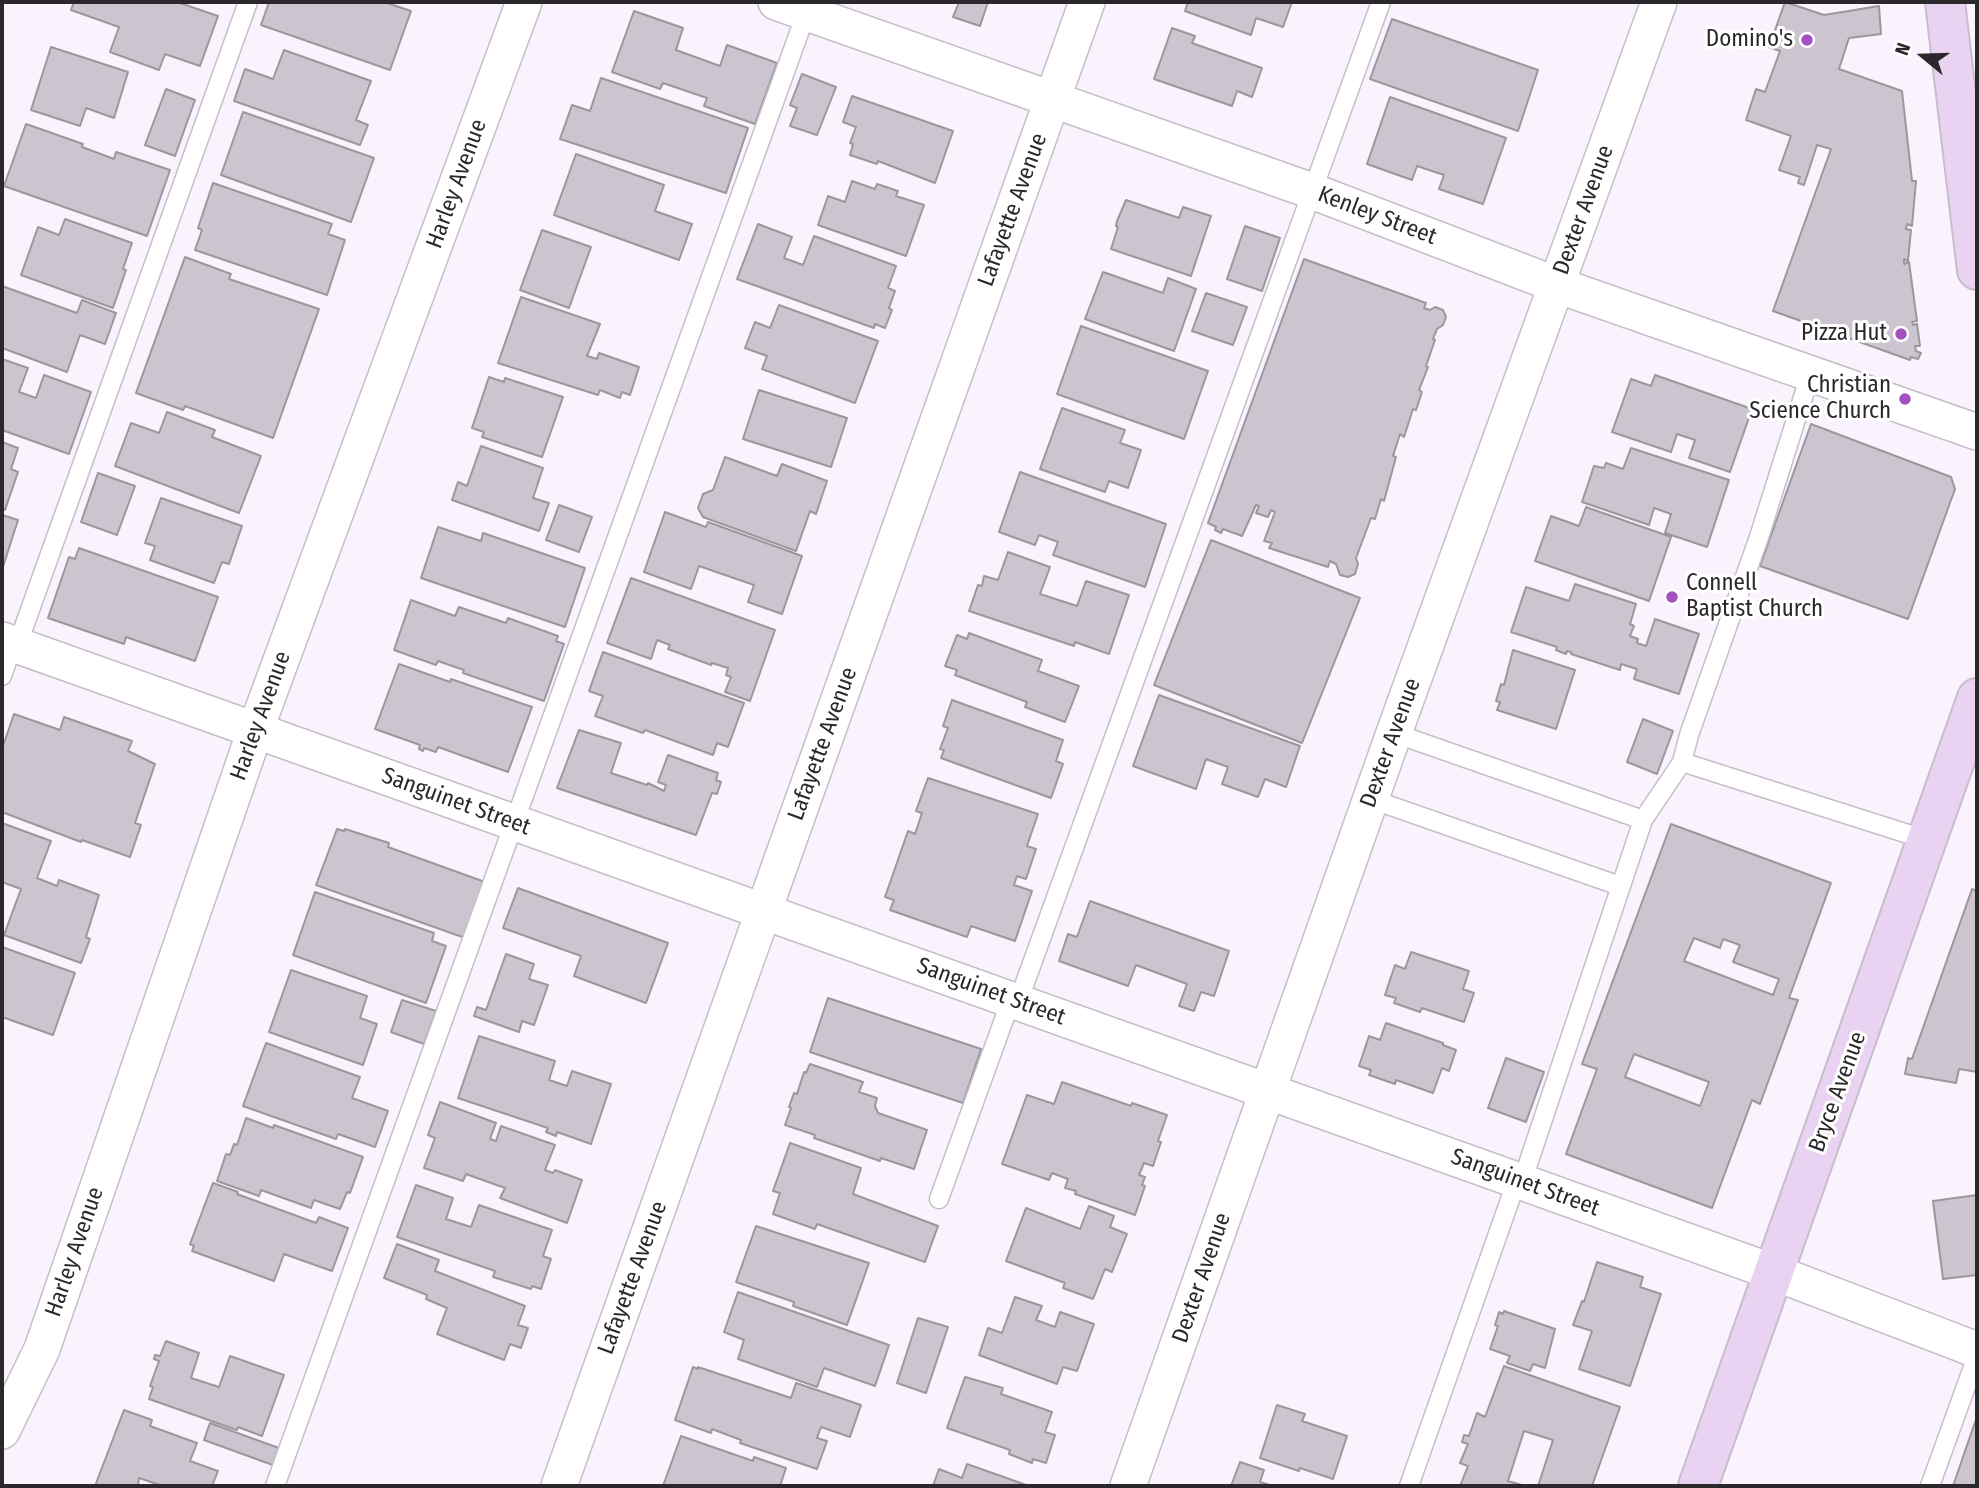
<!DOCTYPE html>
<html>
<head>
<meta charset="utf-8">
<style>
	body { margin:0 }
	#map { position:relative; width:1979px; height:1488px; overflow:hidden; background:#faf3fd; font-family:"Fira Sans Condensed",sans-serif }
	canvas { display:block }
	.frame { position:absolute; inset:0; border:4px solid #2b282c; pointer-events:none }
	.north { position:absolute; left:1888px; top:21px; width:70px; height:70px; -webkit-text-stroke:5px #fff; paint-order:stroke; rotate:289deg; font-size:19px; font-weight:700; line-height:28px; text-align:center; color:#2b282c }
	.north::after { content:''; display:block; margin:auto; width:24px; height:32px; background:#2b282c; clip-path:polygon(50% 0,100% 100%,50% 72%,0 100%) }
</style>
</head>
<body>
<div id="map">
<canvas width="1979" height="1488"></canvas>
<div class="frame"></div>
<div class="north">N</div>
</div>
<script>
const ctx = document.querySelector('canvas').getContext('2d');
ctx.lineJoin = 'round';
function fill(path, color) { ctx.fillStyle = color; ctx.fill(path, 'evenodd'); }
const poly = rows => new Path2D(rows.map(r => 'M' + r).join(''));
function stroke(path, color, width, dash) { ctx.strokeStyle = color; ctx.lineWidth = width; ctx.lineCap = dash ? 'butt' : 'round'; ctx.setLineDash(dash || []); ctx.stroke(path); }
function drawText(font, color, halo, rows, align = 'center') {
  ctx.font = font + ' "Fira Sans Condensed",sans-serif'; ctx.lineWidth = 6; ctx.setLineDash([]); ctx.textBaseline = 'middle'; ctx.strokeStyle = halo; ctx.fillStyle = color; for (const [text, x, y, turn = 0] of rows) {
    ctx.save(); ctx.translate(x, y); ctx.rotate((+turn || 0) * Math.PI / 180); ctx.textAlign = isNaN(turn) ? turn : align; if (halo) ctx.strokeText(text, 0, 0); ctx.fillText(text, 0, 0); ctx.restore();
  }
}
const building = poly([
	[74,2,177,2,218,16,200,66,165,54,159,70,110,52,119,27,71,10,74,2],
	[269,2,384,2,411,11,390,70,261,25,269,2],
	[959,2,988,2,980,26,953,17,959,2],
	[1188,2,1292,2,1283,27,1256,18,1251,35,1185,11,1188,2],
	[1785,2,1824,15,1879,6,1881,34,1849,38,1839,69,1902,91,1912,181,1916,181,1912,226,1907,224,1906,229,1911,230,1908,261,1904,259,1904,264,1909,262,1917,321,1912,322,1913,325,1917,324,1920,346,1915,346,1916,351,1921,353,1918,359,1911,357,1910,360,1773,311,1831,149,1817,145,1804,185,1798,183,1800,177,1779,170,1791,136,1746,120,1756,89,1765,92,1780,51,1769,47,1785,2],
	[634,11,683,28,676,50,720,66,727,45,777,63,755,124,704,106,707,98,663,83,660,89,612,72,634,11],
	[1392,19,1538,70,1518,131,1370,79,1392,19],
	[1172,28,1195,36,1192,43,1262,68,1252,97,1237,91,1232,106,1154,79,1172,28],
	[51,47,128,72,114,118,86,108,80,126,31,110,51,47],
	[284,50,371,81,356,120,368,125,360,145,234,101,245,69,273,79,284,50],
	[802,74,836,87,817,135,790,126,797,108,790,105,802,74],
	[601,78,748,128,726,193,560,139,572,105,590,111,601,78],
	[166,89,195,100,175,156,145,145,166,89],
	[852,96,953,131,935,183,878,161,877,164,850,155,853,144,850,143,856,127,843,122,852,96],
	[1390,97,1506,138,1483,204,1439,189,1444,175,1417,166,1412,180,1367,164,1390,97],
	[243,112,374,158,351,222,221,175,243,112],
	[26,124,83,144,82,147,114,159,116,152,170,170,147,236,4,186,26,124],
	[576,154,664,185,655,211,692,224,679,260,554,215,576,154],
	[852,181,875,189,877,184,898,191,896,196,924,205,906,256,818,225,828,196,845,202,852,181],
	[213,183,332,224,328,234,345,240,327,295,195,250,202,230,198,228,213,183],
	[1126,200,1179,218,1183,207,1211,216,1191,276,1111,249,1118,227,1116,226,1117,221,1126,200],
	[65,219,132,243,123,269,126,270,113,308,21,275,38,227,59,235,65,219],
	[758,224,792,237,784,258,803,265,814,236,896,266,888,288,895,291,889,308,892,310,885,328,875,324,874,328,737,279,758,224],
	[1245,226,1280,238,1262,291,1227,279,1245,226],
	[542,230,591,247,569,308,520,290,542,230],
	[185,257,231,274,229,279,319,309,273,438,185,406,183,410,136,393,185,257],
	[1304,259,1426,303,1424,308,1430,310,1435,307,1443,310,1446,317,1443,325,1437,329,1433,339,1435,340,1426,366,1428,367,1419,390,1422,392,1416,410,1413,409,1404,437,1400,434,1393,456,1396,457,1384,501,1381,499,1375,519,1371,518,1356,558,1358,564,1355,574,1348,577,1340,575,1336,564,1330,561,1328,567,1269,548,1272,543,1264,541,1275,512,1271,510,1268,517,1256,513,1259,506,1256,505,1242,536,1223,529,1221,533,1215,530,1216,527,1208,523,1304,259],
	[1103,272,1163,293,1168,278,1196,289,1174,351,1085,319,1103,272],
	[2,286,77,313,82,300,116,313,105,344,80,335,67,372,2,348,2,286],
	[1206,293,1247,307,1233,345,1192,331,1206,293],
	[521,297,600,324,587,356,597,359,599,353,639,367,630,395,622,392,620,398,600,390,598,395,498,363,521,297],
	[779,305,878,341,855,403,762,369,767,356,745,348,755,322,770,328,779,305],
	[1081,326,1208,371,1184,439,1057,394,1081,326],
	[2,359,28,368,19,392,36,398,44,375,91,392,69,454,2,430,2,359],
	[1655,375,1752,409,1730,472,1689,458,1695,440,1677,434,1671,452,1612,432,1631,379,1651,386,1655,375],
	[489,377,504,382,505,378,563,397,542,457,482,437,484,432,472,428,489,377],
	[759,390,847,418,831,467,743,439,759,390],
	[1062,408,1125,430,1120,443,1141,450,1128,488,1109,481,1105,492,1040,469,1062,408],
	[167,412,215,430,212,437,261,456,239,513,115,466,131,423,159,433,167,412],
	[1811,424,1951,477,1955,489,1908,619,1760,566,1811,424],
	[2,442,18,448,11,469,18,472,5,510,2,509,2,442],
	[481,446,543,468,533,498,549,503,539,531,452,500,458,482,467,486,481,446],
	[1631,448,1729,480,1707,547,1665,533,1671,514,1654,508,1649,525,1582,502,1594,466,1604,468,1606,463,1623,469,1631,448],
	[725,457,777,476,782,464,827,481,816,514,810,511,796,551,703,517,698,508,703,494,713,490,725,457],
	[1020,472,1166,524,1145,587,1053,555,1058,542,1039,535,1035,545,999,532,1020,472],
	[98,473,135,486,117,535,81,522,98,473],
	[161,498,242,526,229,564,222,562,214,583,150,560,155,546,145,543,161,498],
	[559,505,592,517,579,552,546,540,559,505],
	[1586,507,1671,537,1649,601,1535,561,1551,516,1579,526,1586,507],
	[665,512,706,527,708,522,802,556,782,614,748,602,754,585,699,566,691,589,644,572,665,512],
	[2,515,18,520,2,570,2,515],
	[438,527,481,541,483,533,585,568,565,627,421,578,438,527],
	[1211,540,1360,598,1302,743,1154,685,1211,540],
	[79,548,218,597,195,661,126,637,124,644,48,618,69,557,75,559,79,548],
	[1008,552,1050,567,1040,594,1077,606,1086,581,1129,595,1109,654,1075,642,1074,646,969,611,978,585,982,586,984,576,998,580,1008,552],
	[631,578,775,630,750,701,725,692,731,677,726,675,728,668,712,663,711,665,668,649,670,645,657,640,651,659,607,643,631,578],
	[1575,584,1636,604,1630,624,1634,626,1630,636,1638,639,1637,643,1646,646,1655,619,1699,634,1679,694,1634,679,1637,669,1621,664,1620,670,1571,654,1571,652,1567,651,1566,654,1556,650,1557,647,1511,632,1526,587,1569,601,1575,584],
	[411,600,455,616,459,607,506,623,508,618,558,636,556,641,564,644,544,701,463,673,464,670,438,661,436,665,394,650,411,600],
	[969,633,1042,660,1038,671,1079,686,1065,722,1025,707,1027,702,955,675,957,670,945,666,957,635,967,639,969,633],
	[1513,650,1575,670,1556,729,1497,710,1500,702,1496,701,1501,684,1504,685,1513,650],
	[603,652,744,703,728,747,717,743,713,755,645,730,643,733,595,716,603,696,589,691,603,652],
	[399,664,450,682,451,679,532,707,508,772,438,747,436,752,424,748,423,751,419,749,420,745,375,729,399,664],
	[1159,695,1300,746,1286,787,1265,779,1258,797,1222,784,1228,767,1206,759,1196,789,1133,766,1159,695],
	[952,700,1063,740,1056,761,1063,764,1051,798,941,758,944,750,940,749,948,728,943,726,952,700],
	[14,714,60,730,64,717,132,741,128,751,155,764,135,823,141,825,130,857,82,840,81,842,2,812,2,749,14,714],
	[1643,719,1673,731,1657,774,1627,762,1643,719],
	[579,730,621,743,611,773,647,785,648,783,664,791,666,785,658,782,668,755,718,773,716,780,721,782,717,794,712,793,696,835,557,788,579,730],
	[928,778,1038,814,1027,846,1036,849,1026,879,1017,876,1014,885,1032,891,1015,941,971,926,967,937,890,910,894,900,885,897,908,831,915,834,922,813,916,811,928,778],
	[2,823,51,841,37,878,57,886,59,880,99,895,86,937,90,939,81,963,4,935,21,889,2,882,2,823],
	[1671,824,1831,883,1789,998,1798,1000,1760,1104,1752,1100,1712,1208,1566,1154,1597,1069,1582,1064,1671,824],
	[1694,938,1720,948,1723,939,1740,945,1733,962,1779,979,1773,995,1684,961,1694,938],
	[1634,1054,1709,1082,1700,1106,1625,1077,1634,1054],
	[337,829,344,831,345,829,389,843,388,847,485,882,465,938,316,885,337,829],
	[518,888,668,943,646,1003,574,976,581,956,503,928,518,888],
	[1972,889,1977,891,1977,1072,1959,1069,1956,1083,1905,1074,1908,1058,1912,1059,1972,889],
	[315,892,434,933,432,941,446,946,426,1003,293,955,315,892],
	[1090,901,1229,951,1214,996,1201,992,1194,1011,1179,1006,1187,984,1136,965,1128,986,1059,961,1068,934,1077,937,1090,901],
	[2,947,75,973,53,1035,2,1017,2,947],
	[1411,952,1469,971,1463,989,1474,993,1464,1022,1422,1008,1420,1012,1394,1003,1396,998,1385,995,1395,965,1405,969,1411,952],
	[506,954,534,964,529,979,548,985,534,1025,522,1021,519,1032,474,1016,477,1007,486,1010,506,954],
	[291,970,367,996,360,1018,377,1024,363,1065,269,1032,291,970],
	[828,998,981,1049,963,1103,810,1052,828,998],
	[402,1000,436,1011,424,1044,391,1032,402,1000],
	[1386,1023,1443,1043,1443,1045,1456,1050,1449,1071,1442,1068,1433,1093,1396,1080,1395,1084,1369,1075,1371,1070,1359,1066,1369,1036,1380,1040,1386,1023],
	[479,1036,555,1061,549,1080,567,1086,572,1071,611,1084,591,1144,557,1132,556,1136,546,1132,548,1128,458,1098,479,1036],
	[266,1043,360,1077,352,1098,388,1111,375,1147,338,1134,336,1139,243,1106,266,1043],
	[1506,1058,1544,1072,1526,1122,1488,1108,1506,1058],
	[810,1064,863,1082,859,1092,877,1098,875,1106,878,1113,927,1130,914,1169,881,1158,880,1161,814,1138,815,1135,785,1125,791,1108,789,1107,794,1093,797,1094,804,1072,806,1073,810,1064],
	[1062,1082,1131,1106,1132,1103,1167,1115,1158,1141,1161,1142,1153,1166,1144,1163,1139,1175,1145,1177,1142,1185,1145,1186,1135,1215,1075,1194,1076,1191,1065,1188,1068,1179,1052,1173,1049,1180,1002,1164,1027,1095,1054,1104,1062,1082],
	[440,1102,496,1123,490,1139,496,1141,501,1126,555,1145,545,1170,553,1173,555,1170,582,1180,567,1223,500,1198,505,1188,466,1174,463,1181,424,1168,435,1138,428,1135,440,1102],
	[246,1118,273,1128,274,1125,363,1157,350,1193,347,1192,340,1209,314,1200,311,1208,261,1190,259,1196,217,1181,226,1154,230,1155,234,1144,237,1145,246,1118],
	[790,1143,861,1168,853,1194,938,1226,925,1262,817,1224,815,1229,773,1214,780,1193,773,1191,790,1143],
	[213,1183,238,1192,237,1194,316,1223,319,1217,348,1228,332,1271,284,1254,274,1281,192,1251,194,1246,190,1244,213,1183],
	[416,1185,453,1198,446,1219,471,1227,479,1205,552,1230,543,1256,551,1259,541,1289,532,1286,531,1289,493,1277,495,1271,397,1237,416,1185],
	[1977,1195,1977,1275,1943,1279,1933,1201,1977,1195],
	[1089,1206,1114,1216,1110,1227,1127,1234,1112,1272,1105,1269,1093,1299,1063,1288,1065,1283,1006,1261,1026,1208,1080,1229,1089,1206],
	[756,1226,869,1263,847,1325,793,1306,794,1302,736,1282,756,1226],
	[397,1244,439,1260,435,1271,525,1306,518,1325,528,1328,521,1348,510,1344,504,1360,437,1334,447,1308,426,1299,427,1295,384,1278,397,1244],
	[1597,1262,1643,1277,1640,1287,1661,1294,1630,1386,1579,1369,1592,1331,1573,1325,1582,1301,1584,1302,1597,1262],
	[738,1292,889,1345,875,1386,824,1368,817,1387,738,1359,744,1340,724,1332,738,1292],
	[1015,1297,1042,1306,1036,1320,1055,1327,1060,1312,1094,1324,1077,1371,1063,1367,1057,1384,979,1355,988,1328,1002,1333,1015,1297],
	[1504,1311,1555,1329,1545,1368,1533,1364,1530,1371,1507,1363,1510,1356,1490,1349,1498,1326,1495,1325,1499,1312,1503,1314,1504,1311],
	[918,1318,948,1327,926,1393,897,1383,918,1318],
	[166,1341,199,1353,191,1378,219,1387,230,1356,284,1375,262,1436,238,1427,237,1430,149,1399,153,1387,150,1386,159,1361,154,1359,155,1355,160,1356,166,1341],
	[1504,1366,1620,1407,1592,1486,1538,1486,1553,1440,1524,1431,1508,1481,1525,1486,1460,1486,1468,1466,1460,1463,1468,1444,1462,1442,1464,1435,1469,1436,1477,1413,1485,1417,1504,1366],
	[693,1367,698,1369,698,1367,791,1398,796,1383,861,1405,850,1437,821,1427,817,1438,827,1441,817,1469,740,1443,741,1440,712,1429,711,1433,675,1420,693,1367],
	[965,1377,1003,1388,1001,1394,1052,1412,1045,1432,1055,1435,1046,1463,1033,1459,1032,1463,1009,1454,1010,1450,947,1428,965,1377],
	[1277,1405,1305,1414,1302,1421,1347,1436,1333,1479,1300,1468,1299,1471,1260,1458,1277,1405],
	[124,1410,152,1420,150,1426,197,1443,190,1461,218,1471,212,1486,163,1486,139,1478,138,1485,141,1486,95,1486,124,1410],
	[1977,1418,1977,1486,1953,1486,1974,1425,1977,1418],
	[210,1423,287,1451,281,1468,204,1440,210,1423],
	[681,1436,753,1461,754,1457,786,1468,780,1486,663,1486,681,1436],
	[1240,1462,1264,1470,1260,1482,1273,1486,1231,1486,1240,1462],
	[967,1464,1029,1486,933,1486,939,1469,962,1478,967,1464]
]);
const lane = poly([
	[17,646,248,2],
	[2,676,13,644],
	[1394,733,1643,820],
	[1682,762,1689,735,1759,537,1810,375],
	[1371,799,1620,886],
	[1018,1002,1381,2],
	[1522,1182,1643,820,1682,762,1927,840],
	[939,1199,1011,1000],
	[275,1486,808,8],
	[1409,1486,1517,1180],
	[1930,1486,1977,1356]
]);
const street = poly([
	[776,2,1312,191,1557,285,1977,432],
	[2,640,1522,1182,1773,1272,1977,1350],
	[2,1431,42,1349,255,731,524,2],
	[559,1486,1087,2],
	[1128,1486,1394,733,1659,2]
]);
const secondary = poly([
	[1945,2,1977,270],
	[1698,1486,1977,698]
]);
const markers = [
	[1807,40,7,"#a350c0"],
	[1901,334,7,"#a350c0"],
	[1905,399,7,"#a350c0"],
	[1672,597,7,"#a350c0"]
];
const poiNames = [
	["Domino's",1793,40],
	["Pizza Hut",1887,334],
	["Christian",1891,386],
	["Science Church",1891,412],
	["Connell",1686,584,"left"],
	["Baptist Church",1686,610,"left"]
];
const streetNames = [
	["Harley Avenue",457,184,-70],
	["Lafayette Avenue",1013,210,-70],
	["Dexter Avenue",1584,210,-70],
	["Kenley Street",1377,216,21],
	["Harley Avenue",261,716,-70],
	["Dexter Avenue",1391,743,-70],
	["Lafayette Avenue",823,744,-70],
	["Sanguinet Street",456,802,20],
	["Sanguinet Street",991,992,20],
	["Bryce Avenue",1838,1092,-70],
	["Sanguinet Street",1525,1183,20],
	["Harley Avenue",75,1252,-71],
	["Lafayette Avenue",633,1278,-70],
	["Dexter Avenue",1202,1278,-71]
];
fill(building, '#ccc5cf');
stroke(building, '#9c969f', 2);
stroke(lane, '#c6bec8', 21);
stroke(street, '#c6bec8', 38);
stroke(secondary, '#c6bec8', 42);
stroke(lane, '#fff', 18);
stroke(street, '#fff', 35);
stroke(secondary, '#ead3f2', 38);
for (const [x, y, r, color] of markers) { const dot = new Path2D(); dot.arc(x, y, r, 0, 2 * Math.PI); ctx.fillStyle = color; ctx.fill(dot); stroke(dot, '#fff', 2.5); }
drawText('23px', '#2b282c', '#fff', poiNames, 'right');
drawText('23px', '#2b282c', '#fff', streetNames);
</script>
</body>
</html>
